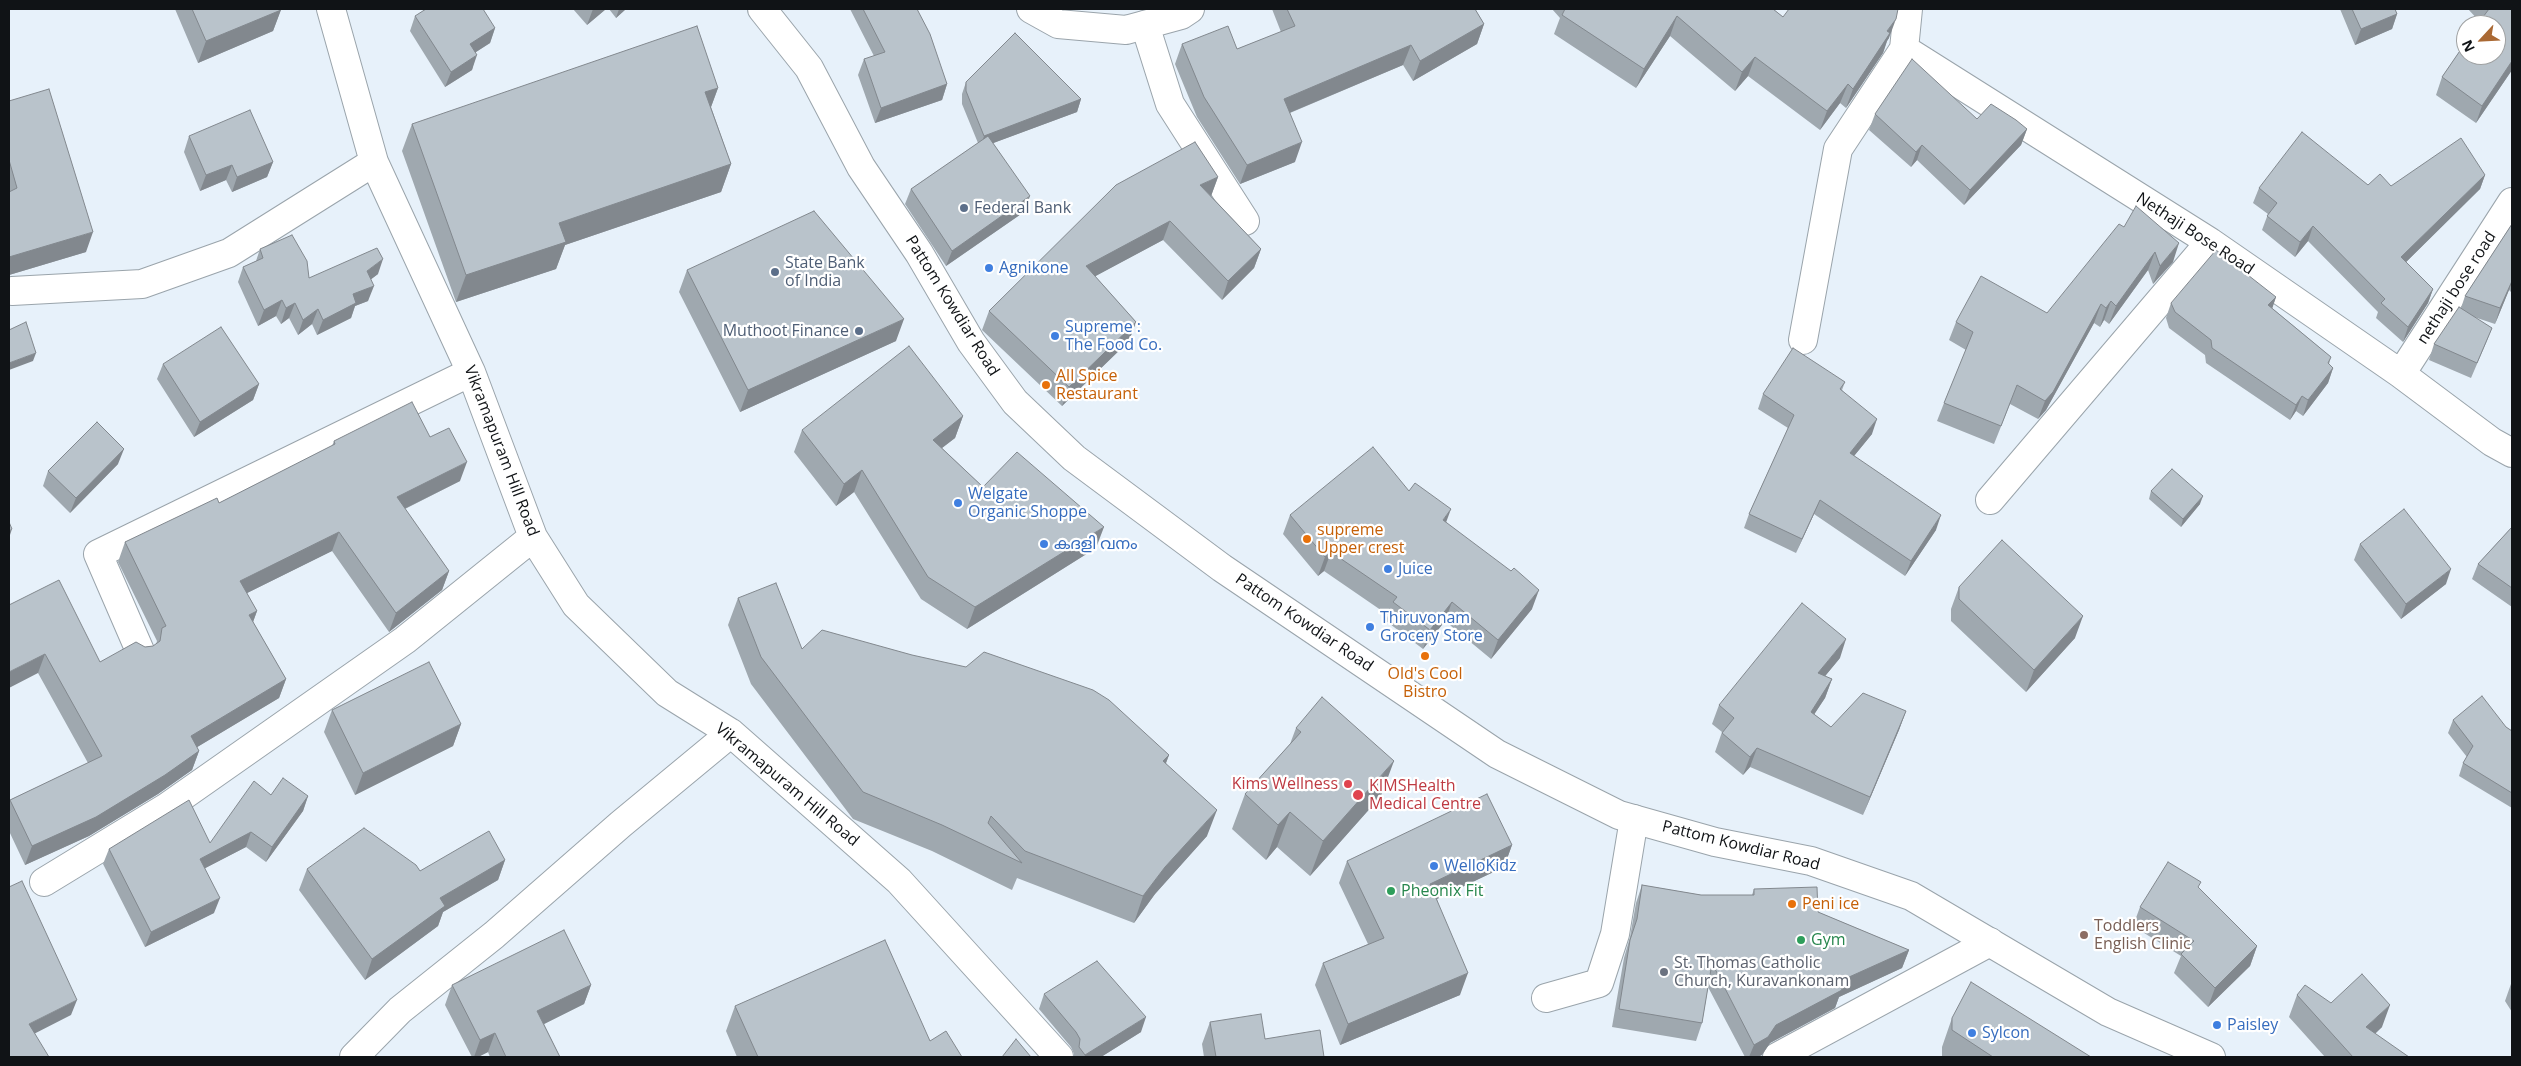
<!DOCTYPE html>
<html>
<head>
<meta charset="utf-8">
<style>
	body { margin:0 }
	#map { position:relative; width:2521px; height:1066px; overflow:hidden; background:#e7f1fa; font-family:"Open Sans",sans-serif }
	canvas { display:block }
	.frame { position:absolute; inset:0; border:10px solid #101316; pointer-events:none }
	.north { position:absolute; left:2456px; top:15px; width:50px; height:50px; box-sizing:border-box; background:#fff; border:1px solid #9fa1a2; border-radius:50%; rotate:245deg; font-size:14px; font-weight:700; line-height:20px; text-align:center; color:#101316 }
	.north::after { content:''; display:block; margin:auto; width:18px; height:22px; background:#aa6934; clip-path:polygon(50% 0,100% 100%,50% 72%,0 100%) }
</style>
</head>
<body>
<div id="map">
<canvas width="2521" height="1066"></canvas>
<div class="frame"></div>
<div class="north">N</div>
</div>
<script>
const ctx = document.querySelector('canvas').getContext('2d');
ctx.lineJoin = 'round';
const poly = rows => new Path2D(rows.map(r => 'M' + r).join(''));
function stroke(path, color, width, dash) { ctx.strokeStyle = color; ctx.lineWidth = width; ctx.lineCap = dash ? 'butt' : 'round'; ctx.setLineDash(dash || []); ctx.stroke(path); }
function fill(path, color) { ctx.fillStyle = color; ctx.fill(path, 'evenodd'); }
function drawText(font, color, halo, rows, align = 'center') {
  ctx.font = font + ' "Open Sans","Noto Sans Malayalam",sans-serif'; ctx.lineWidth = 4.5; ctx.setLineDash([]); ctx.textBaseline = 'middle'; ctx.strokeStyle = halo; ctx.fillStyle = color; for (const [text, x, y, turn = 0] of rows) {
    ctx.save(); ctx.translate(x, y); ctx.rotate((+turn || 0) * Math.PI / 180); ctx.textAlign = isNaN(turn) ? turn : align; if (halo) ctx.strokeText(text, 0, 0); ctx.fillText(text, 0, 0); ctx.restore();
  }
}
const street = poly([
	[331,9,374,162,471,372,533,537,576,605,667,693,731,733,899,881,1059,1057],
	[1908,9,1904,49,2210,242,2401,374,2492,442,2512,453],
	[1145,25,1170,104,1245,221],
	[12,291,142,284,229,253,374,162],
	[1803,340,1838,149,1904,49],
	[2401,374,2512,202],
	[1990,500,2210,242],
	[140,651,98,554,471,372],
	[44,882,167,807,405,640,533,537],
	[1546,998,1599,983,1615,934,1634,819],
	[354,1057,400,1010,494,935,621,824,731,733],
	[1777,1057,1990,942]
]);
const secondary = poly([
	[762,9,809,68,861,167,919,253,971,342,1015,402,1074,458,1222,568,1497,754,1619,815,1715,842,1811,861,1911,896,2108,1012,2211,1057],
	[1031,9,1058,24,1126,30,1181,15,1190,9]
]);
const wall = poly([
	[175,9,281,9,273,31,198,63],
	[573,9,606,9,587,25],
	[609,9,626,9,616,18],
	[850,9,917,9,947,84,942,100,875,123,858,75,864,59,874,56],
	[1272,9,1475,9,1484,24,1477,44,1413,81,1403,65,1290,113,1295,162,1240,184,1197,117,1175,64,1182,44,1237,49,1281,32],
	[1552,9,1773,9,1783,17,1889,38,1887,41,1883,53,1846,108,1840,103,1820,130,1748,76,1735,91,1670,36,1636,88,1554,34,1560,18],
	[2340,9,2395,9,2397,14,2392,29,2355,45],
	[2468,9,2512,9,2512,70,2476,123,2436,95,2442,77,2480,22],
	[415,16,495,28,490,43,476,52,472,70,445,87,410,31],
	[966,82,1081,99,1077,112,993,143,1024,212,946,266,905,204,911,189,978,143,962,104,962,94],
	[718,88,711,107,731,164,721,192,565,245,556,269,456,302,402,151,412,124],
	[9,101,86,252,9,275],
	[1875,114,1977,119,2027,129,2021,145,1964,205,1917,160,1911,167,1869,130],
	[189,136,273,162,267,177,232,192,226,180,200,191,184,152],
	[2485,175,2480,189,2406,262,2433,289,2428,303,2403,342,2376,318,2378,312,2308,241,2295,257,2262,230,2268,214,2253,203,2259,188,2368,185,2391,186],
	[1218,177,1211,196,1261,249,1254,268,1222,300,1163,240,1095,276,1136,322,1129,341,1062,406,982,330,989,311],
	[2512,224,2512,293,2509,290,2495,324,2474,317,2492,328,2486,343,2471,378,2429,360,2434,344,2461,308,2465,296],
	[2124,227,2173,262,2153,284,2148,270,2109,324,2104,320,2100,327,2094,323,2046,410,2038,419,2010,404,1994,444,1937,421,1944,403,1966,350,1949,340,1956,322,2047,313],
	[260,249,309,278,378,274,371,279,368,301,355,306,351,318,317,335,312,324,298,335,289,318,281,324,276,316,258,326,238,282,243,267,256,261],
	[687,270,896,341,740,412,679,292],
	[2276,297,2272,308,2331,357,2329,364,2333,368,2328,383,2303,416,2296,411,2290,420,2206,363,2205,355,2169,328,2166,318,2171,303],
	[163,364,259,384,253,400,194,437,157,379],
	[1845,382,1842,390,1872,434,1854,456,1936,530,1905,576,1814,514,1796,553,1744,528,1749,514,1788,428,1758,409,1763,394],
	[963,416,955,438,942,448,983,487,1096,548,967,629,921,599,854,492,836,506,794,452,802,430],
	[430,437,460,481,405,509,449,571,442,590,389,632,332,551,247,593,257,611,253,622,286,679,279,698,197,747,199,751,192,770,158,794,89,836,25,865,9,831,9,804,10,800,88,763,38,673,9,605,100,662,145,647,153,646,156,644,157,641,118,562,125,542,219,503,332,446,334,441],
	[118,464,70,513,43,486,48,471],
	[1409,491,1446,522,1532,609,1491,659,1445,621,1423,649,1386,621,1388,615,1324,571,1318,576,1283,534,1290,515],
	[2151,491,2200,504,2181,527,2149,499],
	[2512,527,2512,607,2472,579,2478,564],
	[2360,544,2446,584,2401,619,2354,560],
	[1959,587,2075,638,2026,692,1951,621,1951,609],
	[738,598,802,649,1169,755,1166,763,1207,836,1155,894,1134,923,1017,878,1012,890,932,851,853,819,751,684,728,625],
	[1840,658,1825,676,1832,679,1825,698,1814,714,1831,727,1906,711,1899,730,1863,815,1750,767,1743,775,1715,752,1722,732,1712,724,1719,705],
	[332,710,461,724,453,746,355,795,324,732],
	[2453,720,2506,727,2512,731,2512,808,2459,776,2463,763,2467,757,2448,733],
	[1296,728,1381,796,1310,876,1277,847,1266,860,1232,829,1245,794,1290,744],
	[271,795,308,796,303,811,266,862,246,847,205,868,214,913,145,947,103,864,109,849,210,843],
	[1512,845,1504,867,1437,899,1460,995,1340,1045,1315,985,1323,963,1368,944,1339,883,1347,861],
	[505,860,498,880,443,912,438,926,365,980,299,890,307,869,420,871],
	[1642,885,1701,895,1752,895,1754,889,1818,912,1909,950,1902,968,1839,997,1835,1008,1770,1043,1762,1055,1757,1057,1745,1057,1708,987,1702,1023,1696,1041,1612,1027,1624,958,1630,937,1636,903],
	[2199,888,2257,946,2250,966,2208,1007,2174,973,2181,956,2133,926,2140,907],
	[2512,981,2512,1012,2505,1001],
	[452,985,591,985,584,1004,544,1024,560,1057,490,1057,488,1052,478,1057,472,1057,445,1005],
	[1044,994,1141,1032,1101,1057,1074,1057,1074,1054,1071,1047,1039,1009],
	[2297,995,2331,1003,2382,1027,2375,1034,2409,1057,2325,1057,2289,1017],
	[735,1006,930,1041,962,1057,737,1057,726,1031],
	[1952,1018,2091,1057,1942,1057,1942,1047],
	[1210,1022,1265,1039,1324,1057,1204,1057,1202,1044]
]);
const shadedWall = poly([
	[593,9,606,9,587,25],
	[619,9,626,9,616,18],
	[281,10,273,31,198,63,206,41],
	[2397,14,2392,29,2355,45,2361,29],
	[1677,16,1670,36,1636,88,1644,69],
	[1896,19,1889,38,1887,41,1883,53,1846,108,1853,89,1887,31],
	[1484,24,1477,44,1413,81,1420,61],
	[495,28,490,43,465,59,470,44],
	[1411,45,1403,65,1277,118,1284,99],
	[477,55,472,70,445,87,451,72],
	[1755,57,1748,76,1735,91,1742,72],
	[2512,61,2512,70,2476,123,2482,106],
	[947,84,942,100,875,123,881,108],
	[1848,84,1840,103,1820,130,1827,111],
	[718,88,708,115,705,92],
	[1081,99,1077,112,980,148,984,136],
	[2027,129,2021,145,1964,205,1970,190],
	[1302,142,1295,162,1240,184,1247,165],
	[1922,145,1917,160,1911,167,1916,152],
	[273,162,267,177,232,192,237,177],
	[731,164,721,192,565,245,556,269,456,302,466,275,559,223],
	[232,165,226,180,200,191,206,175],
	[2485,175,2480,189,2396,272,2401,257],
	[1218,177,1211,196,1200,185],
	[1030,196,1024,212,946,266,952,251],
	[1170,221,1163,240,1079,285,1086,266],
	[2313,226,2308,241,2295,257,2300,242],
	[93,232,86,252,9,275,9,257],
	[2179,243,2173,262,2153,284,2160,266],
	[1261,249,1254,268,1222,300,1228,281],
	[2155,252,2148,270,2109,324,2116,306],
	[383,259,378,274,361,287,367,271],
	[2512,281,2509,290,2495,324,2500,308],
	[374,286,368,301,355,306,351,318,317,335,323,320,353,294],
	[2433,289,2428,303,2403,342,2408,327],
	[2276,297,2271,312,2268,305],
	[282,300,276,316,258,326,264,310],
	[2111,301,2104,320,2100,327,2106,308],
	[295,303,289,318,281,324,286,308],
	[2101,304,2094,323,2046,410,2038,419,2045,401],
	[318,309,312,324,298,335,303,320],
	[904,319,896,341,740,412,748,390],
	[1136,322,1129,341,1062,406,1069,387],
	[36,353,33,361,9,370,9,363],
	[2333,368,2328,383,2303,416,2308,400],
	[259,384,253,400,194,437,200,422],
	[2302,396,2296,411,2290,420,2296,405],
	[963,416,955,438,925,461,933,440],
	[1877,419,1872,434,1845,467,1850,453],
	[124,449,118,464,70,513,76,498],
	[467,462,460,481,390,516,397,497],
	[862,470,854,492,836,506,844,484],
	[2203,496,2200,504,2181,527,2183,519],
	[1820,500,1814,514,1796,553,1802,539],
	[1451,509,1444,528,1443,520],
	[1941,515,1936,530,1905,576,1911,561],
	[1104,527,1096,548,967,629,975,607],
	[12,529,9,538,9,531],
	[339,532,332,551,233,600,240,581],
	[1331,552,1324,571,1318,576,1325,557],
	[2451,569,2446,584,2401,619,2406,604],
	[449,571,442,590,389,632,396,613],
	[1539,590,1532,609,1491,659,1498,640],
	[1452,602,1445,621,1423,649,1430,630],
	[257,611,250,630,249,615],
	[2083,616,2075,638,2026,692,2034,670],
	[1846,639,1840,658,1812,692,1818,673],
	[45,654,38,673,9,688,9,672],
	[286,679,279,698,184,755,191,736],
	[1832,679,1825,698,1804,730,1811,712],
	[1906,711,1899,730,1863,815,1870,797],
	[461,724,453,746,355,795,363,773],
	[1757,748,1750,767,1743,775,1750,757],
	[199,751,192,770,158,794,89,836,25,865,32,846],
	[1169,755,1159,781,1163,761],
	[1394,761,1381,796,1310,876,1323,841],
	[308,796,303,811,266,862,272,847],
	[1217,810,1207,836,1155,894,1134,923,1143,896,1165,867],
	[1290,812,1277,847,1266,860,1278,825],
	[251,832,246,847,194,874,200,859],
	[1512,845,1504,867,1422,906,1430,884],
	[505,860,498,880,443,912,438,926,365,980,372,959,440,898],
	[220,898,214,913,145,947,151,932],
	[2257,946,2250,966,2208,1007,2215,988],
	[1909,950,1902,968,1839,997,1835,1008,1770,1043,1762,1055,1757,1057,1749,1057,1754,1045,1776,1025,1838,982],
	[1468,973,1460,995,1340,1045,1348,1024],
	[591,985,584,1004,530,1031,537,1011],
	[77,1000,71,1015,24,1039,29,1024],
	[2390,1005,2382,1027,2358,1049,2366,1027],
	[1146,1017,1141,1032,1101,1057,1084,1057,1085,1055],
	[495,1033,488,1052,478,1057,474,1057,480,1040]
]);
const building = poly([
	[192,9,281,9,281,10,206,41,192,9],
	[426,9,483,9,495,28,470,44,477,55,451,72,415,16,426,9],
	[863,9,917,9,930,34,947,84,881,108,864,59,885,52,863,9],
	[1287,9,1475,9,1484,24,1420,61,1411,45,1284,99,1302,142,1247,165,1204,97,1182,44,1228,26,1237,49,1295,26,1287,9],
	[1565,9,1773,9,1783,17,1789,9,1898,9,1896,19,1887,31,1890,33,1853,89,1848,84,1827,111,1755,57,1742,72,1677,16,1644,69,1562,15,1565,9],
	[2352,9,2395,9,2397,14,2361,29,2352,9],
	[2489,9,2512,9,2512,61,2482,106,2442,77,2466,42,2466,55,2496,55,2496,25,2477,25,2489,9],
	[697,26,718,88,705,92,731,164,559,223,566,242,466,275,412,124,697,26],
	[1015,33,1081,99,984,136,966,91,966,82,1015,33],
	[1912,59,1977,119,1991,104,2016,120,2027,129,1970,190,1922,145,1916,152,1875,114,1912,59],
	[49,89,93,232,9,257,9,192,17,188,9,160,9,101,49,89],
	[250,110,273,162,237,177,232,165,206,175,189,136,250,110],
	[2302,132,2368,185,2380,174,2391,186,2461,138,2485,175,2401,257,2433,289,2408,327,2381,303,2385,299,2313,226,2300,242,2267,216,2277,203,2259,188,2302,132],
	[988,136,1030,196,952,251,911,189,988,136],
	[1195,142,1218,177,1200,185,1261,249,1228,281,1170,221,1086,266,1136,322,1069,387,989,311,1116,185,1195,142],
	[2136,206,2179,243,2160,266,2155,252,2116,306,2111,301,2106,308,2101,304,2053,392,2045,401,2017,385,2001,426,1944,403,1973,332,1956,322,1981,276,2047,313,2119,224,2124,227,2136,206],
	[814,211,904,319,748,390,687,270,814,211],
	[2512,224,2512,281,2500,308,2465,296,2512,224],
	[292,235,307,261,309,278,377,248,383,259,367,271,374,286,353,294,356,303,323,320,318,309,303,320,295,303,286,308,282,300,264,310,243,267,263,258,260,249,292,235],
	[2216,250,2276,297,2268,305,2331,357,2328,363,2333,368,2308,400,2302,396,2296,405,2212,348,2211,340,2175,312,2171,303,2216,250],
	[2459,307,2492,328,2477,363,2434,344,2459,307],
	[26,322,36,353,9,363,9,330,26,322],
	[221,327,259,384,200,422,163,364,221,327],
	[909,346,963,416,933,440,983,487,1017,452,1104,527,975,607,928,577,862,470,844,484,802,430,909,346],
	[1793,348,1845,382,1840,389,1877,419,1850,453,1941,515,1911,561,1820,500,1802,539,1749,514,1794,415,1763,394,1793,348],
	[412,402,430,437,449,428,467,462,397,497,449,571,396,613,339,532,240,581,257,611,249,615,286,679,191,736,199,751,165,775,96,817,32,846,10,800,102,756,45,654,9,672,9,605,59,580,100,662,136,642,145,647,153,646,160,641,162,628,166,626,125,542,217,498,219,503,335,444,334,441,412,402],
	[97,422,124,449,76,498,48,471,97,422],
	[1373,447,1409,491,1415,483,1451,509,1443,520,1511,571,1514,568,1539,590,1498,640,1452,602,1430,630,1393,602,1397,597,1331,552,1325,557,1290,515,1373,447],
	[2172,469,2203,496,2183,519,2151,491,2172,469],
	[2404,509,2451,569,2406,604,2360,544,2404,509],
	[9,522,12,529,9,531,9,522],
	[2512,527,2512,588,2478,564,2512,527],
	[2002,540,2083,616,2034,670,1959,599,1959,587,2002,540],
	[776,583,802,649,822,630,912,655,966,667,984,652,1093,690,1109,700,1169,755,1163,761,1217,810,1165,867,1143,896,1025,851,991,816,988,823,1022,863,942,825,863,792,761,657,738,598,776,583],
	[1802,603,1846,639,1818,673,1832,679,1811,712,1831,727,1863,693,1906,711,1870,797,1757,748,1750,757,1722,733,1734,718,1719,705,1802,603],
	[429,662,461,724,363,773,332,710,429,662],
	[2482,696,2506,727,2512,731,2512,793,2463,763,2473,746,2453,720,2482,696],
	[1322,697,1394,761,1323,841,1290,812,1278,825,1245,794,1301,732,1296,728,1322,697],
	[283,778,308,796,272,847,251,832,200,859,220,898,151,932,109,849,189,800,210,843,254,781,271,795,283,778],
	[1487,794,1512,845,1430,884,1468,973,1348,1024,1323,963,1384,938,1347,861,1487,794],
	[364,828,416,865,420,871,489,831,505,860,440,898,445,906,372,959,307,869,364,828],
	[2168,862,2201,882,2198,887,2257,946,2215,988,2181,954,2194,941,2140,907,2168,862],
	[22,881,77,1000,29,1024,49,1057,9,1057,9,887,22,881],
	[1642,885,1701,895,1754,895,1754,889,1817,887,1818,912,1909,950,1838,982,1842,990,1776,1025,1768,1037,1754,1045,1712,963,1702,1023,1619,1009,1630,940,1637,919,1642,885],
	[564,930,591,985,537,1011,560,1057,506,1057,495,1033,480,1040,452,985,564,930],
	[885,940,930,1041,946,1031,962,1057,758,1057,735,1006,885,940],
	[1097,961,1146,1017,1085,1055,1079,1047,1080,1039,1076,1032,1044,994,1097,961],
	[2362,974,2390,1005,2366,1027,2409,1057,2353,1057,2297,995,2305,985,2331,1003,2362,974],
	[1971,982,2091,1057,1993,1057,1952,1030,1952,1018,1971,982],
	[1261,1014,1265,1039,1320,1030,1324,1057,1216,1057,1210,1022,1261,1014],
	[1016,1039,1031,1057,1002,1057,1016,1039]
]);
const markers = [
	[964,208,5,"#5c6f8a"],
	[989,268,5,"#3f7fe0"],
	[775,272,5,"#5c6f8a"],
	[859,331,5,"#5c6f8a"],
	[1055,336,5,"#3f7fe0"],
	[1046,385,5,"#e8710a"],
	[958,503,5,"#3f7fe0"],
	[1307,539,5,"#e8710a"],
	[1044,544,5,"#3f7fe0"],
	[1388,569,5,"#3f7fe0"],
	[1370,627,5,"#3f7fe0"],
	[1425,656,5,"#e8710a"],
	[1348,784,5,"#e0444e"],
	[1358,795,6,"#e0444e"],
	[1434,866,5,"#3f7fe0"],
	[1391,891,5,"#2e9e5b"],
	[1792,904,5,"#e8710a"],
	[2084,935,5,"#8d6e63"],
	[1801,940,5,"#2e9e5b"],
	[1664,972,5,"#6b7280"],
	[2217,1025,5,"#3f7fe0"],
	[1972,1033,5,"#3f7fe0"]
];
const serviceNames = [
	["Federal Bank",974,208],
	["State Bank",785,263],
	["of India",785,281],
	["Muthoot Finance",849,331,"right"]
];
const streetNames = [
	["Nethaji Bose Road",2195,234,33],
	["nethaji bose road",2457,288,-57],
	["Pattom Kowdiar Road",952,306,58],
	["Vikramapuram Hill Road",501,451,69],
	["Pattom Kowdiar Road",1304,623,34],
	["Vikramapuram Hill Road",787,785,40],
	["Pattom Kowdiar Road",1741,846,14]
];
const shopNames = [
	["Agnikone",999,268],
	["Supreme :",1065,327],
	["The Food Co.",1065,345],
	["Welgate",968,494],
	["Organic Shoppe",968,512],
	["കദളി വനം",1054,544],
	["Juice",1398,569],
	["Thiruvonam",1380,618],
	["Grocery Store",1380,636],
	["WelloKidz",1444,866],
	["Paisley",2227,1025],
	["Sylcon",1982,1033]
];
const foodNames = [
	["All Spice",1056,376],
	["Restaurant",1056,394],
	["supreme",1317,530],
	["Upper crest",1317,548],
	["Old's Cool",1425,674,"center"],
	["Bistro",1425,692,"center"],
	["Peni ice",1802,904]
];
const healthNames = [
	["Kims Wellness",1338,784],
	["KIMSHealth",1369,786,"left"],
	["Medical Centre",1369,804,"left"]
];
const leisureNames = [
	["Pheonix Fit",1401,891],
	["Gym",1811,940]
];
const educationNames = [
	["Toddlers",2094,926],
	["English Clinic",2094,944]
];
const worshipNames = [
	["St. Thomas Catholic",1674,963],
	["Church, Kuravankonam",1674,981]
];
stroke(street, '#9aa4ab', 30);
stroke(secondary, '#9aa4ab', 30);
stroke(street, '#fff', 28);
stroke(secondary, '#fff', 28);
fill(wall, '#9fa8af');
fill(shadedWall, '#82888e');
fill(building, '#b9c3cb');
stroke(building, '#82888e', 1);
for (const [x, y, r, color] of markers) { const dot = new Path2D(); dot.arc(x, y, r, 0, 2 * Math.PI); ctx.fillStyle = color; ctx.fill(dot); stroke(dot, '#fff', 2); }
drawText('16px', '#4e5e75', '#fff', serviceNames, 'left');
drawText('16px', '#101316', '#fff', streetNames);
drawText('16px', '#366cbe', '#fff', shopNames, 'left');
drawText('16px', '#c56008', '#fff', foodNames, 'left');
drawText('16px', '#be3a42', '#fff', healthNames, 'right');
drawText('16px', '#27864d', '#fff', leisureNames, 'left');
drawText('16px', '#785e54', '#fff', educationNames, 'left');
drawText('16px', '#5b616d', '#fff', worshipNames, 'left');
</script>
</body>
</html>
